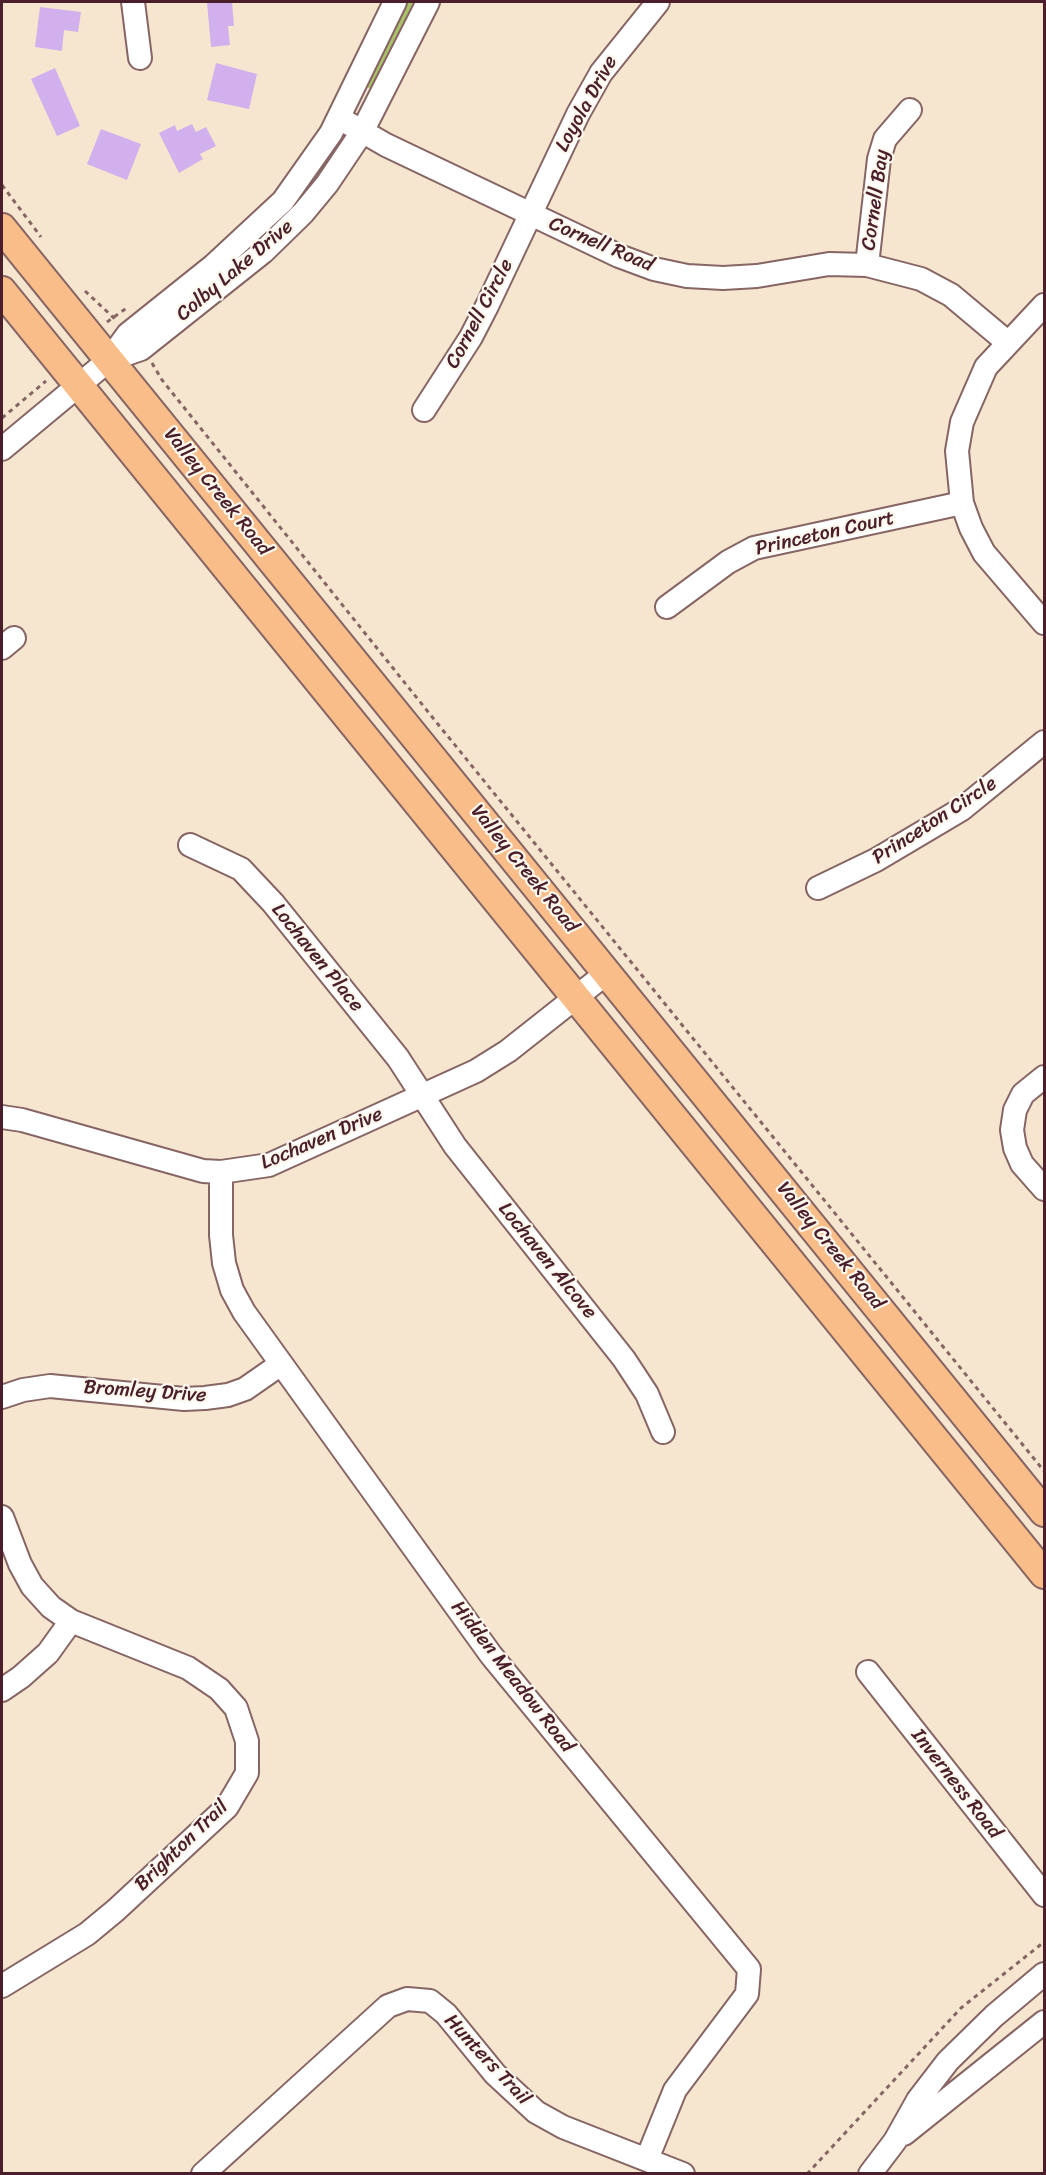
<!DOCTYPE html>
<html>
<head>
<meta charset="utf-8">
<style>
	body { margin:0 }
	#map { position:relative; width:1046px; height:2175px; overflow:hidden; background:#f6e6cf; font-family:Sriracha,sans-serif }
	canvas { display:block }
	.frame { position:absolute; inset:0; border:3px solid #4a1f2b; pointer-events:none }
</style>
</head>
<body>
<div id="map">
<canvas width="1046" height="2175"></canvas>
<div class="frame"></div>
</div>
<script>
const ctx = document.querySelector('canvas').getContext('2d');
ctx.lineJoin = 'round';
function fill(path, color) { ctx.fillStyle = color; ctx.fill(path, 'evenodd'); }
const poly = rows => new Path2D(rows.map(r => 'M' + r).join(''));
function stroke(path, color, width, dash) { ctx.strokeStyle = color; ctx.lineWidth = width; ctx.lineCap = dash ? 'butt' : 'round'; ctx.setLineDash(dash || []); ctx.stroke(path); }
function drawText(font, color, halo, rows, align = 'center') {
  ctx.font = font + ' Sriracha,sans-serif'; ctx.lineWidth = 4.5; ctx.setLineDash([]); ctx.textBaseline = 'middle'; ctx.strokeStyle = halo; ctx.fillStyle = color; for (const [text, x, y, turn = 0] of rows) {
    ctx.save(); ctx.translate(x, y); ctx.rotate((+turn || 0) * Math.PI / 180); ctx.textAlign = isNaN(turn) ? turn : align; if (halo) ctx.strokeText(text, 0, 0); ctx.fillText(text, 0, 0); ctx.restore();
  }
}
const green = poly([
	[403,2,420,2,373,90,367,87,377,56]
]);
const building = poly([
	[207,2,232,2,234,26,228,26,230,45,211,47],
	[40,7,81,12,78,32,64,30,62,51,35,47],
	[216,63,257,74,249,109,207,100],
	[55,68,80,126,57,136,31,79],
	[192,124,196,132,206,127,216,146,200,154,203,159,179,173,159,133,175,125,177,131],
	[101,129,141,144,127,180,87,164]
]);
const path = poly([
	[2,185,41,237],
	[85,291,115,319],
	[107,322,128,307],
	[152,363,162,380,433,718,1044,1471],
	[2,418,46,381],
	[807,2174,961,2008,1044,1942]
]);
const minor = poly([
	[133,2,140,58],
	[339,118,386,145,619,256,654,269,687,276,723,278,757,276,829,264,867,265,921,279,951,295,1007,342],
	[867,265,879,159,885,139,910,110],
	[1044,305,986,367,962,422,957,451,962,503,971,528,984,553,1044,623],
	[109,360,141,349,263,252,303,213,327,184,362,132,428,2],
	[424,410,471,337,487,306,578,114,601,73,658,2],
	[2,449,109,360,128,334,213,266,283,201,331,133,395,2],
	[667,607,728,562,754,548,962,503],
	[2,648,14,638],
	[190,845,241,869,273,903,398,1058,455,1146,624,1359,647,1394,663,1432],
	[818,888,876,860,962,809,1044,742],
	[1044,1077,1023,1094,1015,1110,1012,1130,1015,1148,1022,1164,1044,1189],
	[2,1117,22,1120,203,1171,221,1172,269,1165,476,1071,508,1051,608,972],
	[221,1172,221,1235,224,1263,232,1290,244,1312,491,1655,749,1969,747,1994,675,2090,647,2159],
	[2,1397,23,1390,50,1386,184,1399,205,1398,228,1395,245,1389,281,1364],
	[2,1517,20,1564,32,1586,51,1607,71,1621,188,1668,219,1689,236,1708,247,1741,247,1773,227,1807,116,1910,87,1934,2,1986],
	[868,1672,1044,1895],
	[2,1690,21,1677,48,1653,71,1621],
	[904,2134,1044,2022],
	[203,2174,388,2006,407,1999,430,2001,446,2014,495,2074,536,2112,563,2127,683,2174],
	[870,2174,895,2141,918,2100,948,2061,994,2016,1044,1974]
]);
const major = poly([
	[2,228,1044,1512],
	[2,291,1044,1574]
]);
const streetNames = [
	["Loyola Drive",587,104,-61],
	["Cornell Bay",876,200,-82],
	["Cornell Road",601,245,23],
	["Colby Lake Drive",235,271,-40],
	["Cornell Circle",480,314,-62],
	["Valley Creek Road",217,492,51],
	["Princeton Court",825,534,-13],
	["Princeton Circle",935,821,-33],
	["Valley Creek Road",524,869,51],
	["Lochaven Place",317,958,51],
	["Lochaven Drive",322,1139,-23],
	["Valley Creek Road",830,1246,51],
	["Lochaven Alcove",547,1261,51],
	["Bromley Drive",145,1392,4],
	["Hidden Meadow Road",512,1677,52],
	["Inverness Road",956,1784,52],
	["Brighton Trail",182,1846,-44],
	["Hunters Trail",487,2060,47]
];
fill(green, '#abc46a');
fill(building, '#d2b0ee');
stroke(minor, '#866564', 26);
stroke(major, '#866564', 32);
stroke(path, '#866564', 3, [4.5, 4.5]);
stroke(minor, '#fff', 22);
stroke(major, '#f8bd88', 28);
drawText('20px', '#4a1f2b', '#fbf7ec', streetNames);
</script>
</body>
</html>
